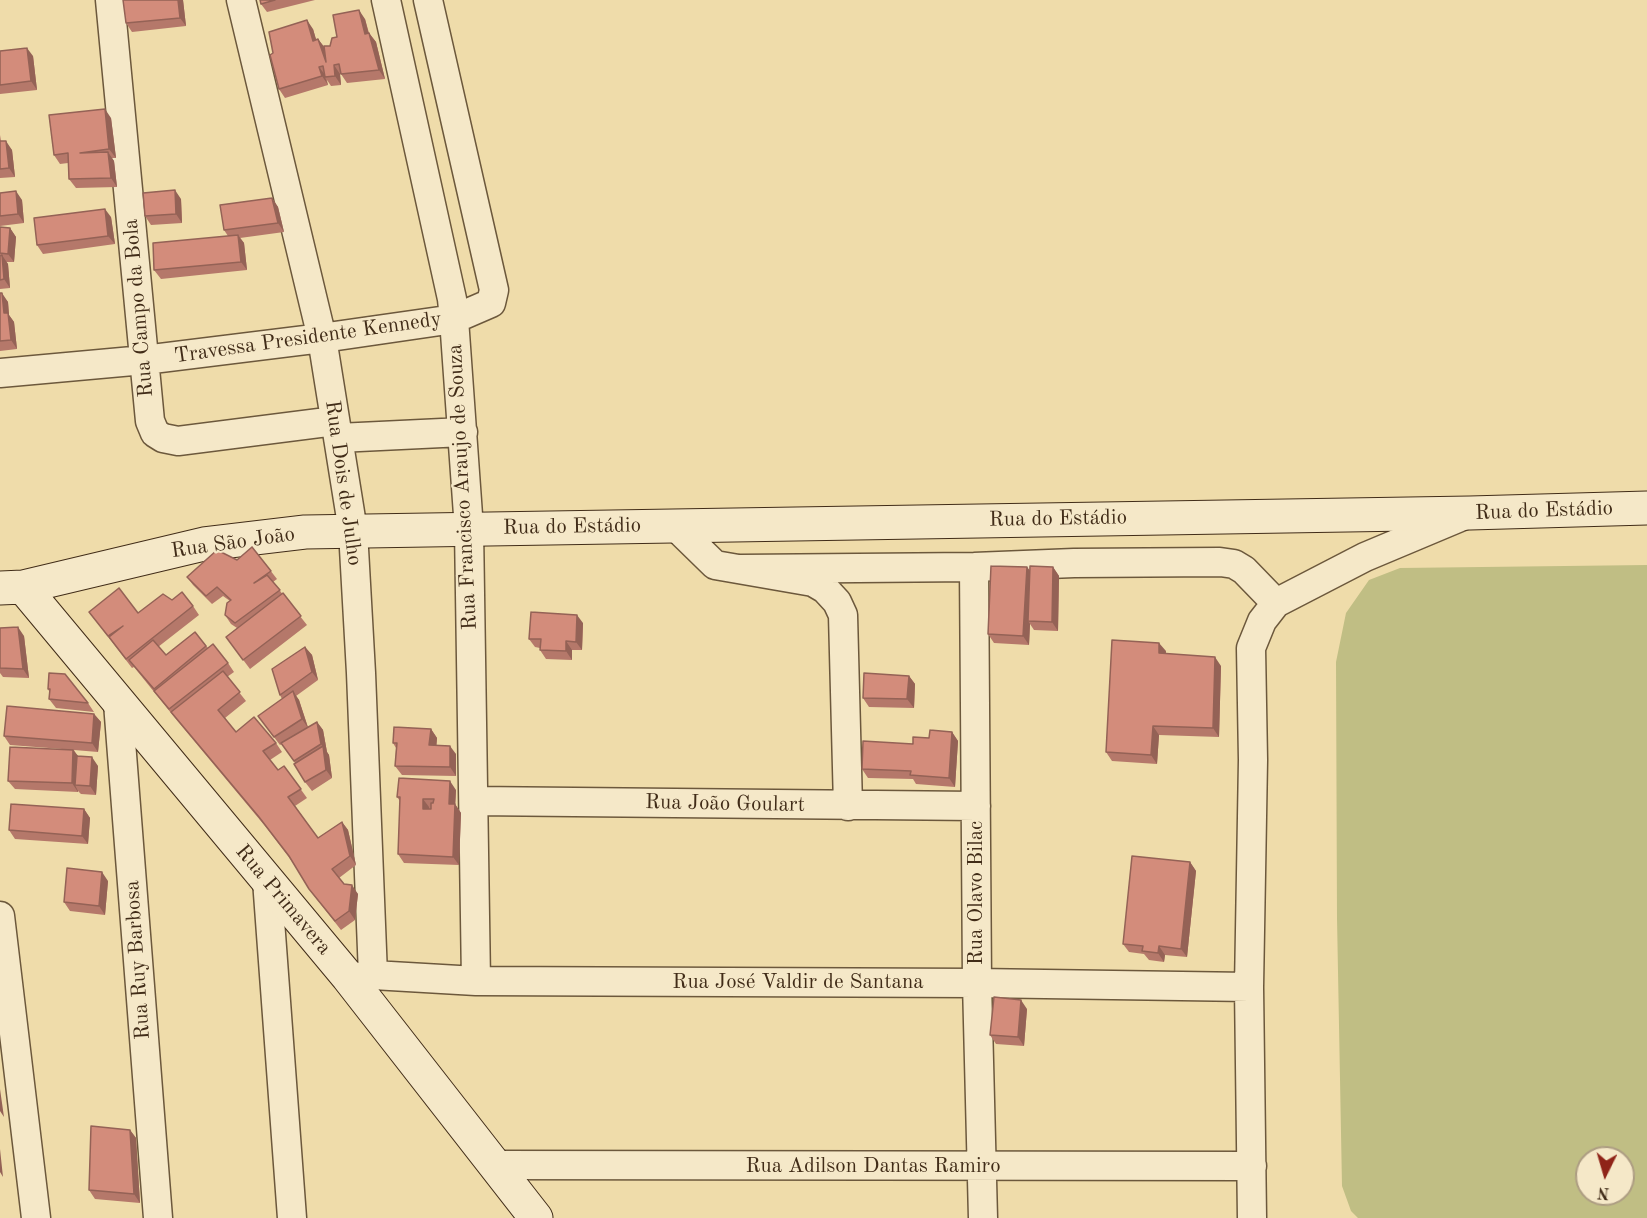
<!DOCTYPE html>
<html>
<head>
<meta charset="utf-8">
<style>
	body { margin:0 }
	#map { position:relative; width:1647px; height:1218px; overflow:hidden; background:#efdcaa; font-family:"Old Standard TT",serif }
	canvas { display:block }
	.north { position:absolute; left:1575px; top:1146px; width:60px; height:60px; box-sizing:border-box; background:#f5e8c8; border:2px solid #ad9d82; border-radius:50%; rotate:185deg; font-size:16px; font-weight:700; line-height:24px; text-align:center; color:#412c18 }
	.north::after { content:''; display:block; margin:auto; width:21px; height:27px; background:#8f2418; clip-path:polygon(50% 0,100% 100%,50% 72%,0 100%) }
</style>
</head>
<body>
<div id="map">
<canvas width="1647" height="1218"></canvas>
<div class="north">N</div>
</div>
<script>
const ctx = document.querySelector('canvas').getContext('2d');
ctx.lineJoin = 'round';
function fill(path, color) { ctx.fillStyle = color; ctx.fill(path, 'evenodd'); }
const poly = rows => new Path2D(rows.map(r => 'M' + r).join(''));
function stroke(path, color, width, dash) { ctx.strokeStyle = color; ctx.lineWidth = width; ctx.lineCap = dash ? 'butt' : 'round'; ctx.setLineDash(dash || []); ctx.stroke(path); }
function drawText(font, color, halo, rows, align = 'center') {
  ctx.font = font + ' "Old Standard TT",serif'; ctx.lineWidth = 4.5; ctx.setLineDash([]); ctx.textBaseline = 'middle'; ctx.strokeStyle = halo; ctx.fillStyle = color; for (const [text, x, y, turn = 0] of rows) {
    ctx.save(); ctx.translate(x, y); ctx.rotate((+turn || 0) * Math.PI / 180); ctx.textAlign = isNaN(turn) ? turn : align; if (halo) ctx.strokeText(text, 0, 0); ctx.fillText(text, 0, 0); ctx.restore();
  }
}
const green = poly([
	[1647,565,1647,1218,1358,1218,1351,1211,1342,1186,1337,918,1336,662,1346,613,1369,580,1400,568],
	[1587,1158,1623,1158,1623,1194,1587,1194]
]);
const street = poly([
	[110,0,150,421,155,433,163,438,178,441,335,421],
	[241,0,322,338,353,531,361,673,373,975],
	[386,0,452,299,454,319,469,529,476,981],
	[0,373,144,360,322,338,454,319,491,303,494,290,428,0],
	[338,438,463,432],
	[674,525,715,565,813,582,825,589,837,602,843,615,848,806],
	[974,567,977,983,983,1218],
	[741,569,974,567,1074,563,1220,562,1234,564,1244,570,1276,603],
	[118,703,158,1218],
	[474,801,976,806],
	[267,880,292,1218],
	[0,916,36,1218],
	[356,977,373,975,476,981,977,983,1249,987],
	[494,1165,1252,1166],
	[1252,1218,1249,987,1253,760,1251,648,1262,621,1276,603,1365,557,1465,515]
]);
const secondary = poly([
	[23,587,348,977,536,1218],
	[0,588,23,587,204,544,305,532,1470,513,1647,508]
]);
const wall = poly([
	[183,0,186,26,132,32,126,23],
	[260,0,315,0,267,12,261,4],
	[365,19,369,33,376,42,385,79,347,83,341,74,340,74,341,85,331,86,327,80,328,85,285,98,279,89,273,53,313,29,316,40,318,39,324,47,330,46,337,37],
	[0,51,33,56,37,90,0,94],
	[111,118,116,158,112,158,114,161,117,187,76,188,69,179,68,163,60,164,54,155],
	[0,135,1,141,12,150,15,177,0,178],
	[0,193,22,200,24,223,0,226],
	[272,198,278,207,284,232,240,238,244,243,247,270,161,279,154,270,228,236,224,230],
	[181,199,182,223,151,225,145,216],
	[111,217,115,244,43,254,37,245],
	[0,227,10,228,16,237,14,262,6,262,8,264,10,288,0,289],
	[0,293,8,302,9,315,14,322,17,349,0,351],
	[252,547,277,579,273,582,307,625,250,669,226,637,237,628,231,624,225,615,230,601,223,596,212,604,193,585,187,577,237,560],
	[1027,567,1030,571,1053,567,1059,576,1058,631,1034,630,1030,624,1029,645,994,643,988,634],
	[172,600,193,606,199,615,158,647,166,655,195,632,208,648,228,663,234,672,227,677,246,701,225,718,236,732,276,743,282,752,270,760,278,770,284,766,307,798,295,806,318,838,342,822,348,830,356,865,339,878,344,884,358,894,355,920,341,930,315,897,291,860,265,826,175,718,134,667,132,668,89,612,138,613],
	[583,623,582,650,572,650,572,660,546,659,540,650,540,648,535,647,529,639],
	[0,628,24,636,29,678,3,677,0,673],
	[305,647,312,655,318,680,296,696,299,700,308,727,317,722,323,730,327,752,329,755,332,778,312,791,305,782,295,763,282,744,280,745,258,716,282,699,280,695],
	[1166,651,1166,654,1221,666,1219,737,1159,735,1157,764,1112,761,1106,752],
	[65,674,88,703,94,712,56,708,49,699,50,693,48,689],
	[909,676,915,684,914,708,869,707,863,698],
	[94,714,101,722,98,752,74,750,78,757,98,766,96,795,81,794,78,791,78,792,15,789,8,781,62,749,10,745,4,736],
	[431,729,437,738,436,745,456,754,456,776,402,775,395,766,396,748,393,743],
	[952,732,958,741,955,787,916,784,913,779,868,778,862,769,913,744,929,738],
	[456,790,455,804,461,813,459,865,404,863,398,854,400,801,397,797],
	[84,809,90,818,88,844,15,839,9,830],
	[1190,862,1196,871,1187,957,1165,955,1164,962,1149,960,1144,954,1129,952,1123,944],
	[108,881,105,915,70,911,64,902],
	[1027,1009,1024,1046,996,1044,990,1035],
	[130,1130,136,1138,140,1203,95,1199,89,1190]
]);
const shadedWall = poly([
	[178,0,183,0,186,26,180,18],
	[359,10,365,19,371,43,365,34],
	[307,20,313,29,319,49,313,41],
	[369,33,376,42,385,79,379,70],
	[318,39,325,48,326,62],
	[27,48,33,56,37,90,31,81],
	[334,65,340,74,341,85,335,76],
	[319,67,326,76,325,77,328,85,322,76],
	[105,109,111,118,116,158,109,149],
	[6,141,12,150,15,177,9,168],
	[108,152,114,161,117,187,111,178],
	[175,190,181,199,182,223,176,214],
	[16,191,22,200,24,223,18,214],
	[272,198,278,207,284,232,278,223],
	[105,209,111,217,115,244,108,236],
	[10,228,16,237,14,262,8,254],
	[238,235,244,243,247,270,241,262],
	[2,255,8,264,10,288,4,279],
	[2,293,8,302,9,315,14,322,17,349,11,340,4,313],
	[1027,567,1033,575,1028,621,1030,624,1029,645,1023,636],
	[1053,567,1059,576,1058,631,1052,622],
	[577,615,583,623,582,650,576,642],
	[18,627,24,636,29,678,23,669],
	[566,641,572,650,572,660,566,651],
	[1159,643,1166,651,1165,662,1159,653],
	[305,647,312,655,318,680,312,672],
	[1215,657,1221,666,1219,737,1213,728],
	[909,676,915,684,914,708,907,699],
	[293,691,299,700,308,728,302,719],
	[94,714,101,722,98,752,92,743],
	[317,722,323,730,327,752,329,755,332,778,326,770,323,747,321,744],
	[1153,726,1159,735,1157,764,1151,755],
	[431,729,437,738,436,754,429,745],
	[952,732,958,741,955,787,949,778],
	[450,746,456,754,456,776,450,767],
	[73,750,80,758,75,785,78,791,78,792,72,783],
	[92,757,98,766,96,795,90,786],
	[450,781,456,790,455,812,455,804,461,813,459,865,453,857,449,804],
	[423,799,429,807,429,818,423,809],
	[84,809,90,818,88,844,82,836],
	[342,822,348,830,356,865,350,856],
	[1190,862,1196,871,1187,957,1181,949],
	[102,872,108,881,105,915,99,906],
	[352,885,358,894,355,920,349,911],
	[1159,946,1165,955,1164,962,1158,953],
	[1021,1000,1027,1009,1024,1046,1018,1037],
	[0,1089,4,1117,0,1111],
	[130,1130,136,1138,140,1203,134,1194],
	[0,1149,3,1177,0,1172]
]);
const building = poly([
	[123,0,178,0,180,18,126,23,123,0],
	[260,0,275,0,261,4,260,0],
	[359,10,365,34,369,33,379,70,341,74,339,64,334,65,335,76,325,77,323,66,319,67,322,76,279,89,270,55,273,53,269,32,307,20,313,41,318,39,326,62,324,46,330,46,332,38,337,37,333,15,359,10],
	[27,48,31,81,0,85,0,51,27,48],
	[105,109,109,149,80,153,108,152,111,178,69,179,68,153,54,155,49,115,105,109],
	[0,141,6,141,9,168,0,169,0,141],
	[175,190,176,214,145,216,143,193,175,190],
	[16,191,18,214,0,216,0,193,16,191],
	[272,198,278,223,224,230,220,205,272,198],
	[105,209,108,236,37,245,34,218,105,209],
	[0,227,10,228,8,254,0,253,0,227],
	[238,235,241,262,154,270,153,243,238,235],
	[2,255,4,279,0,280,0,256,2,255],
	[0,293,2,293,4,313,8,313,11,340,0,341,0,293],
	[252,547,271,571,254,583,267,575,280,590,235,623,225,615,227,603,231,600,217,587,206,596,187,577,217,550,237,560,252,547],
	[991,566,1027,567,1023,636,988,634,991,566],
	[1030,566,1053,567,1052,622,1028,621,1030,566],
	[119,588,138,613,163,594,172,600,182,592,193,606,126,659,109,637,123,626,108,636,89,612,119,588],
	[283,593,301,616,243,660,226,637,283,593],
	[531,612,577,615,576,642,566,641,566,651,540,650,541,639,529,639,531,612],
	[18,627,23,669,0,668,0,628,18,627],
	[195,632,206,646,154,689,129,660,153,640,166,655,195,632],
	[1112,640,1159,643,1159,653,1215,657,1213,728,1153,726,1151,755,1106,752,1112,640],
	[213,644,228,663,169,709,154,691,213,644],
	[305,647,312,672,280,695,272,669,305,647],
	[223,671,240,692,218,710,236,732,254,717,276,743,263,751,278,770,284,766,301,789,288,797,318,838,342,822,350,856,332,869,344,884,352,885,349,911,335,921,309,889,289,856,259,817,171,712,223,671],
	[49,673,65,674,88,703,49,699,50,689,48,689,49,673],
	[864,673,909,676,907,699,863,698,864,673],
	[293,691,302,719,274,737,258,716,293,691],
	[7,706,94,714,92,743,4,736,7,706],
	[317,722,321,744,294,761,281,743,317,722],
	[394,727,431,729,429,745,450,746,450,767,395,766,397,743,393,743,394,727],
	[930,730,952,732,949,778,910,775,911,771,862,769,863,741,913,744,913,737,929,738,930,730],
	[323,746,326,770,305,782,294,764,323,746],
	[10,747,73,750,72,783,8,781,10,747],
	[77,756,92,757,90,786,75,785,77,756],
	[399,778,450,781,449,804,455,804,453,857,398,854,400,797,397,797,399,778],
	[423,799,434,799,433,803,431,803,431,809,423,809,423,799],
	[11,804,84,809,82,836,9,830,11,804],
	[1132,856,1190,862,1181,949,1159,946,1158,953,1142,951,1143,946,1123,944,1132,856],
	[67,868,102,872,99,906,64,902,67,868],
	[994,997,1021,1000,1018,1037,990,1035,994,997],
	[91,1126,130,1130,134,1194,89,1190,91,1126]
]);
const streetNames = [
	["Rua Campo da Bola",139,308,-95],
	["Travessa Presidente Kennedy",308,338,-8],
	["Rua Dois de Julho",343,483,82],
	["Rua Francisco Araujo de Souza",463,487,-93],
	["Rua do Estádio",1544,511,-2],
	["Rua do Estádio",1058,519,-1],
	["Rua do Estádio",572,527,-1],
	["Rua São João",233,543,-8],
	["Rua João Goulart",725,804,1],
	["Rua Olavo Bilac",976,893,-90],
	["Rua Primavera",283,900,50],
	["Rua Ruy Barbosa",138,960,-94],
	["Rua José Valdir de Santana",798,982],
	["Rua Adilson Dantas Ramiro",873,1166]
];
fill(green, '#c0be84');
stroke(street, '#6c583c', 31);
stroke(secondary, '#412c18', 35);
stroke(street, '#f5e8c8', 28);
stroke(secondary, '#f5e8c8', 33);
fill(wall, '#b5786a');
fill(shadedWall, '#946256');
fill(building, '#d38c7b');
stroke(building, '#946256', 1.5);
drawText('21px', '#412c18', '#f5e8c8', streetNames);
</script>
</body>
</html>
